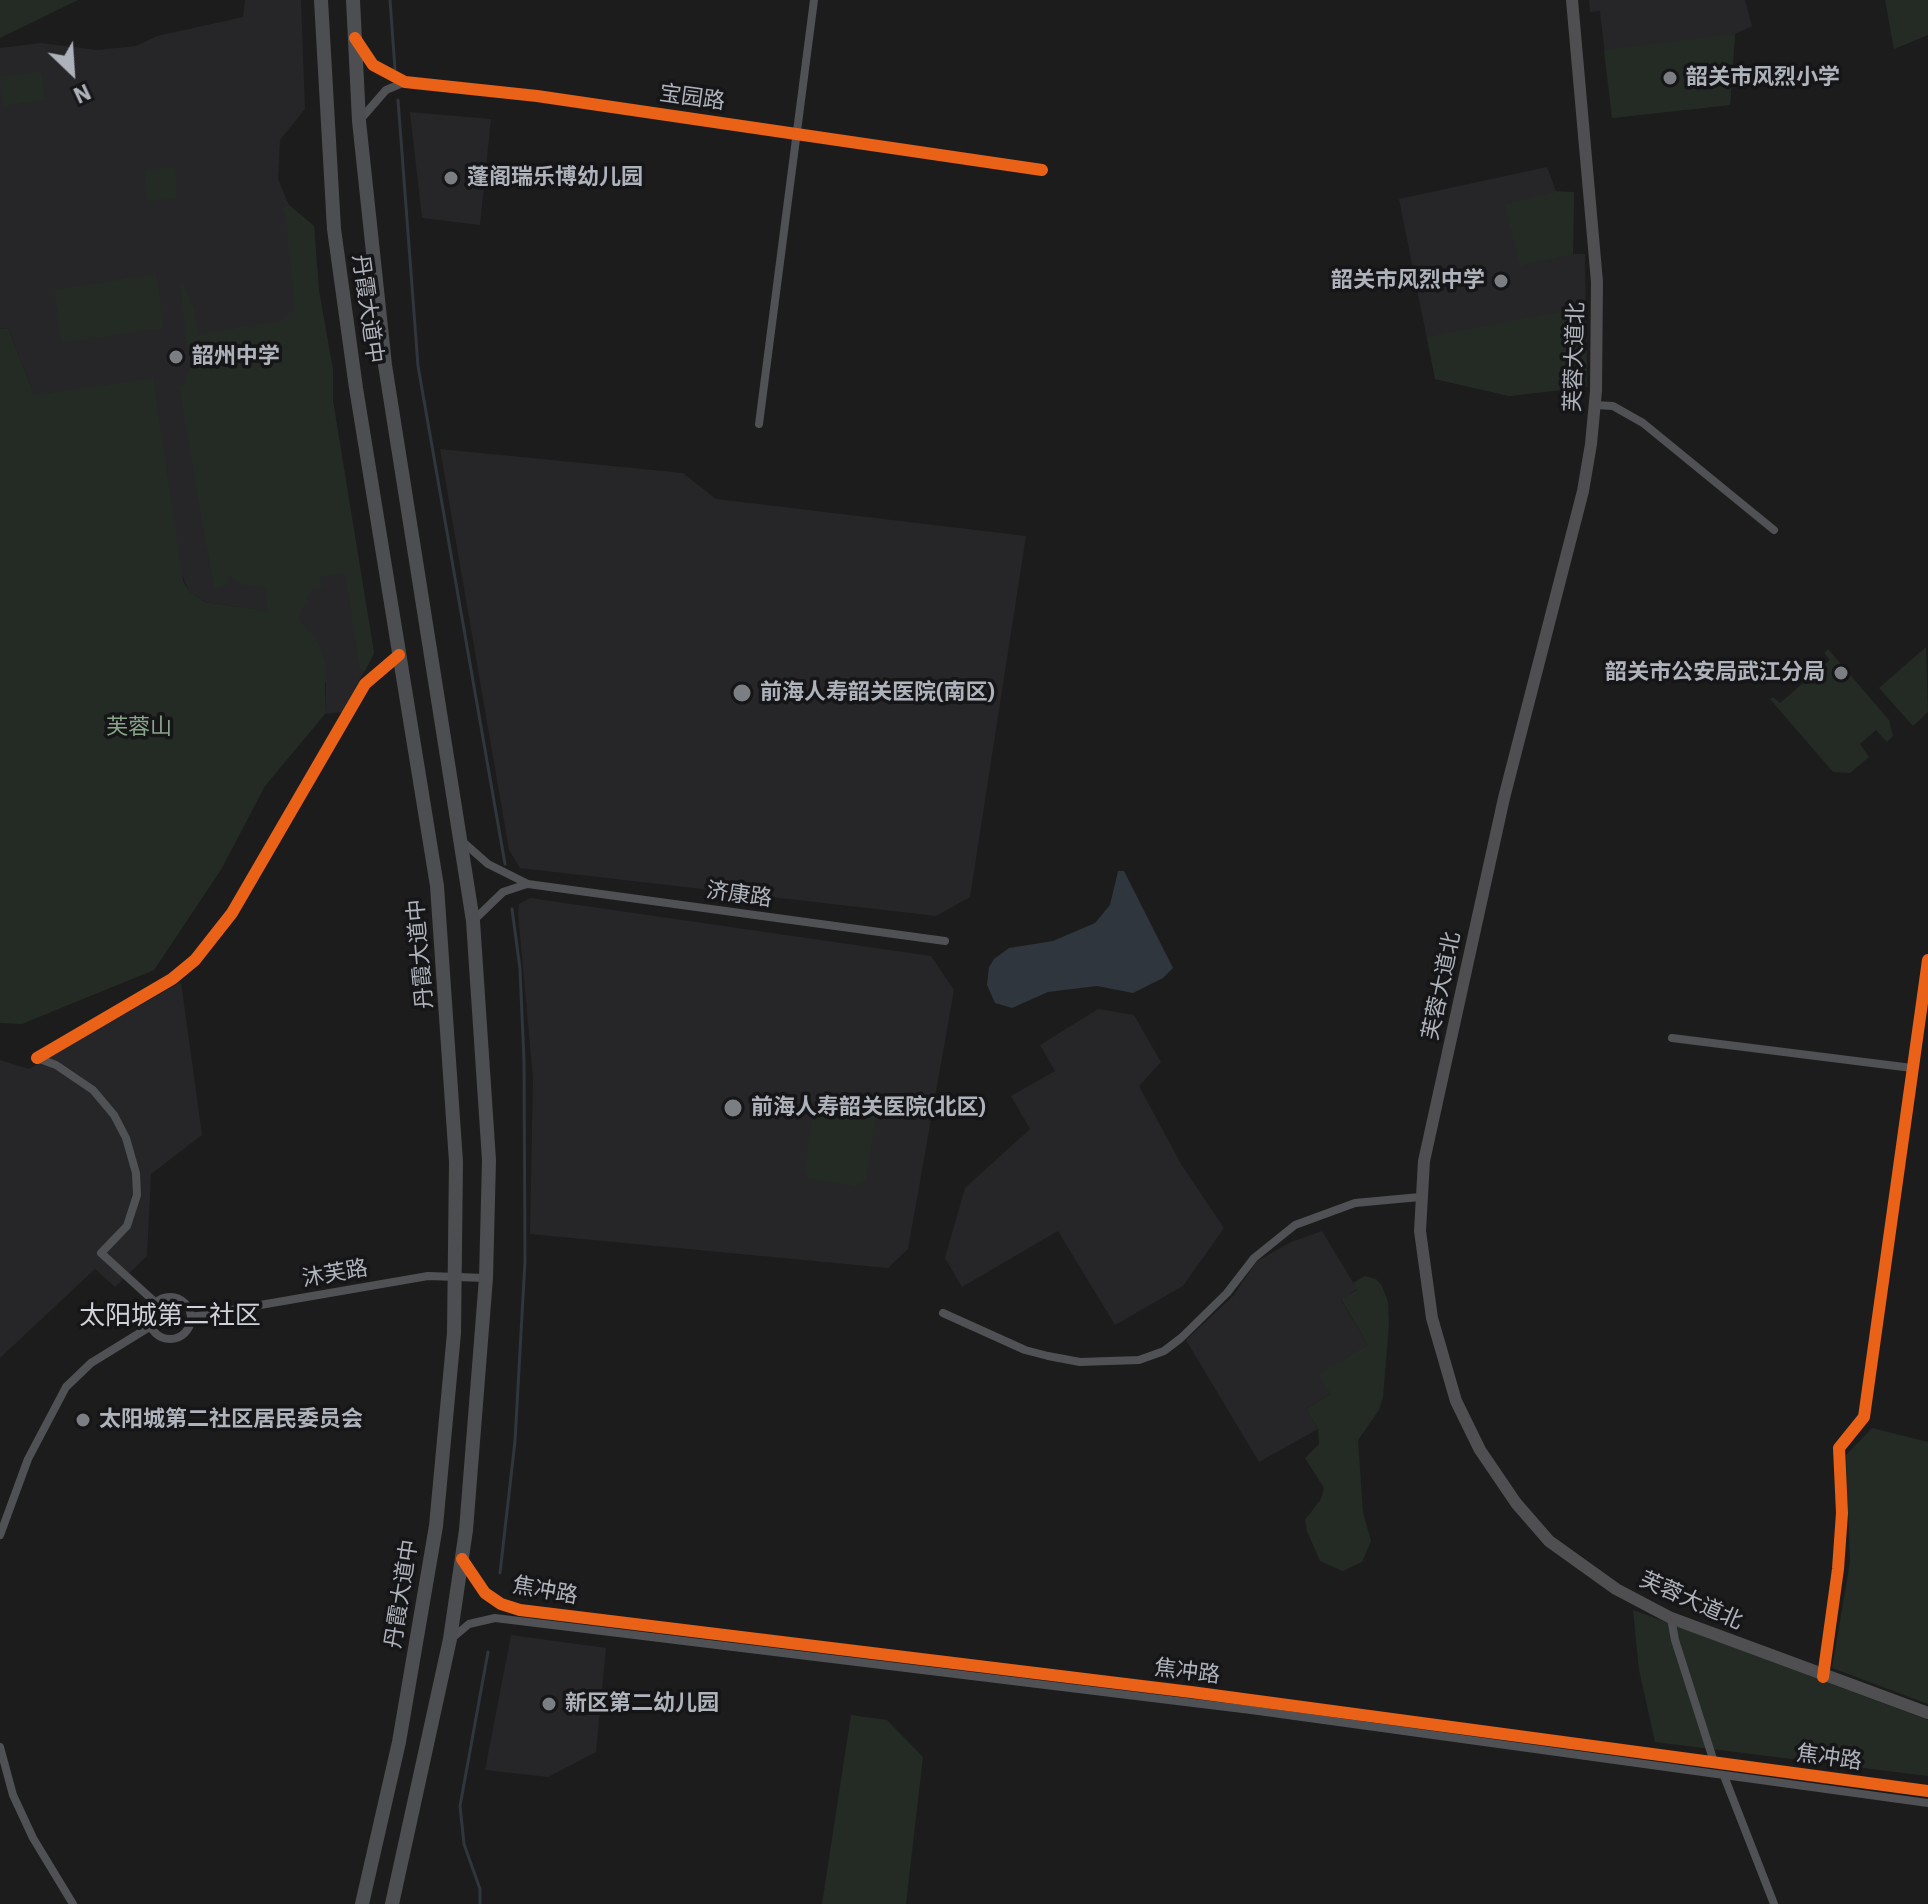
<!DOCTYPE html>
<html>
<head>
<meta charset="utf-8">
<style>
	body { margin:0 }
	#map { position:relative; width:1928px; height:1904px; overflow:hidden; background:#1c1c1c; font-family:"IBM Plex Sans",sans-serif }
	canvas { display:block }
	.north { position:absolute; left:32px; top:32px; width:80px; height:80px; -webkit-text-stroke:6px #161618; paint-order:stroke; rotate:155deg; font-size:22px; font-weight:700; line-height:32px; text-align:center; color:#aeb2bb }
	.north::after { content:''; display:block; margin:auto; width:28px; height:36px; background:#aeb2bb; clip-path:polygon(50% 0,100% 100%,50% 72%,0 100%) }
</style>
</head>
<body>
<div id="map">
<canvas width="1928" height="1904"></canvas>
<div class="north">N</div>
</div>
<script>
const ctx = document.querySelector('canvas').getContext('2d');
ctx.lineJoin = 'round';
function fill(path, color) { ctx.fillStyle = color; ctx.fill(path, 'evenodd'); }
const poly = rows => new Path2D(rows.map(r => 'M' + r).join(''));
function stroke(path, color, width, dash) { ctx.strokeStyle = color; ctx.lineWidth = width; ctx.lineCap = dash ? 'butt' : 'round'; ctx.setLineDash(dash || []); ctx.stroke(path); }
function drawText(font, color, halo, rows, align = 'center') {
  ctx.font = font + ' "IBM Plex Sans","Noto Sans SC",sans-serif'; ctx.lineWidth = 7; ctx.setLineDash([]); ctx.textBaseline = 'middle'; ctx.strokeStyle = halo; ctx.fillStyle = color; for (const [text, x, y, turn = 0] of rows) {
    ctx.save(); ctx.translate(x, y); ctx.rotate((+turn || 0) * Math.PI / 180); ctx.textAlign = isNaN(turn) ? turn : align; if (halo) ctx.strokeText(text, 0, 0); ctx.fillText(text, 0, 0); ctx.restore();
  }
}
const built = poly([
	[245,0,301,0,305,109,280,140,278,179,289,205,314,226,319,291,333,370,333,401,374,653,342,712,325,714,326,683,286,614,205,602,189,591,180,571,34,395,8,328,0,329,0,48,41,43,97,50,136,46,157,36,243,17],
	[1589,0,1745,0,1752,26,1735,34,1730,105,1612,118,1600,11,1590,12],
	[410,112,491,119,480,225,422,218],
	[1547,167,1556,191,1574,192,1573,254,1585,254,1587,387,1509,396,1435,379,1399,199],
	[440,449,683,473,716,499,1026,536,970,897,936,916,520,868,509,850],
	[530,898,931,956,954,990,908,1249,888,1268,530,1234,533,1078,518,913,519,904],
	[181,982,202,1135,151,1174,147,1256,115,1287,95,1269,0,1358,0,1060,29,1069],
	[1098,1009,1134,1015,1161,1062,1139,1086,1181,1164,1224,1228,1183,1286,1115,1325,1058,1231,962,1287,945,1258,965,1188,1030,1129,1011,1096,1055,1071,1040,1045],
	[1322,1231,1357,1289,1341,1300,1368,1345,1331,1394,1306,1409,1318,1429,1259,1462,1186,1340,1233,1296,1257,1261,1291,1242],
	[511,1635,606,1648,596,1752,548,1777,485,1770]
]);
const green = poly([
	[0,0,78,0,0,38],
	[1885,0,1928,0,1928,35,1894,49],
	[1735,34,1730,105,1612,118,1604,50],
	[41,71,45,100,3,106,0,77],
	[174,167,177,198,147,201,144,171],
	[1556,192,1574,192,1573,254,1520,266,1505,204],
	[289,205,314,226,319,291,333,370,333,401,374,653,365,671,360,668,345,573,320,577,322,587,312,589,298,618,320,646,325,663,325,714,265,786,222,868,154,970,22,1024,0,1023,0,329,8,328,34,395,153,378,183,581,189,591,205,602,268,611,265,587,244,585,227,575,228,585,214,588,179,387,183,386,196,352,187,348,180,285,183,284,193,304,198,334,281,321,295,309,286,216,282,209],
	[156,274,164,328,61,343,54,290],
	[1586,307,1587,387,1509,396,1435,379,1427,337],
	[1926,647,1928,712,1913,726,1879,688],
	[1828,649,1889,720,1893,736,1887,742,1876,730,1860,744,1869,757,1850,773,1833,772,1770,699,1773,697,1780,703,1830,660,1824,653],
	[819,1102,872,1107,876,1114,866,1179,857,1186,810,1179,805,1172,813,1109],
	[1365,1276,1376,1279,1382,1286,1388,1302,1389,1324,1383,1397,1379,1410,1358,1440,1363,1512,1371,1541,1362,1562,1343,1571,1320,1561,1307,1531,1305,1520,1321,1499,1324,1488,1305,1458,1319,1444,1318,1429,1306,1409,1331,1394,1319,1374,1368,1345,1341,1299,1357,1290,1353,1283],
	[1872,1428,1928,1442,1928,1704,1832,1668,1850,1562,1846,1455],
	[1633,1610,1928,1720,1928,1776,1655,1742,1639,1670],
	[851,1715,887,1720,923,1757,906,1904,822,1904]
]);
const water = poly([
	[1118,871,1124,871,1173,968,1163,978,1133,993,1097,986,1048,992,1012,1008,995,1003,987,985,989,967,994,959,1009,948,1053,941,1095,923,1110,905]
]);
const stream = poly([
	[390,0,395,69],
	[398,100,418,366,505,864],
	[500,1573,515,1441,525,1261,524,1061,520,969,512,909],
	[480,1904,480,1889,464,1844,460,1806,488,1652]
]);
const street = poly([
	[357,42,373,65,405,82,537,96,1042,170],
	[359,121,386,90,405,82],
	[1595,405,1613,406,1643,423,1774,530],
	[759,424,814,0],
	[463,842,488,864,528,884,945,941],
	[474,920,503,892,527,884],
	[1672,1038,1912,1068],
	[37,1058,172,979,195,960,232,913,365,684,399,655],
	[37,1058,56,1065,93,1090,114,1115,126,1138,136,1173,137,1195,127,1226,101,1253,156,1303],
	'149 1318a21 21 0 1 1 42 0a21 21 0 1 1-42 0Z',
	[943,1313,1025,1350,1048,1356,1080,1362,1139,1360,1164,1351,1181,1338,1227,1293,1254,1258,1295,1225,1355,1203,1420,1197],
	[191,1317,428,1276,486,1278],
	[0,1535,28,1459,66,1387,91,1363,151,1326],
	[462,1560,485,1593,501,1604,520,1610,1191,1692,1928,1791],
	[1671,1618,1675,1640,1714,1762],
	[451,1639,469,1624,495,1618,1251,1710,1928,1803],
	[1823,1676,1838,1569,1842,1513,1839,1448,1864,1417,1928,960],
	[0,1747,13,1795,33,1838,73,1904],
	[1724,1776,1774,1904]
]);
const secondary = poly([
	[1572,0,1597,282,1596,391,1591,444,1583,491,1504,798,1424,1161,1420,1231,1432,1318,1456,1401,1480,1450,1516,1503,1549,1541,1616,1589,1671,1618,1928,1713]
]);
const primary = poly([
	[321,0,334,229,356,388,437,886,456,1162,454,1333,436,1526,399,1742,362,1904],
	[353,0,359,121,385,365,473,921,489,1160,486,1278,466,1530,450,1639,392,1904]
]);
const cycleway = poly([
	[355,38,373,65,405,82,537,96,1042,170],
	[37,1058,172,979,195,960,232,913,365,684,399,655],
	[462,1559,485,1593,501,1604,520,1610,1191,1692,1928,1791],
	[1823,1677,1838,1569,1842,1513,1839,1448,1864,1417,1928,960]
]);
const markers = [
	[1670,78,8,"#7b7e83"],
	[451,178,8,"#7b7e83"],
	[1501,281,8,"#7b7e83"],
	[176,357,8,"#7b7e83"],
	[1841,673,8,"#7b7e83"],
	[742,693,10,"#7b7e83"],
	[733,1108,10,"#7b7e83"],
	[83,1420,8,"#7b7e83"],
	[549,1704,8,"#7b7e83"]
];
const poiNames = [
	["韶关市风烈小学",1686,78],
	["蓬阁瑞乐博幼儿园",467,178],
	["韶关市风烈中学",1485,281,"right"],
	["韶州中学",192,357],
	["韶关市公安局武江分局",1825,673,"right"],
	["前海人寿韶关医院(南区)",760,693],
	["前海人寿韶关医院(北区)",751,1108],
	["太阳城第二社区居民委员会",99,1420],
	["新区第二幼儿园",565,1704]
];
const streetNames = [
	["宝园路",692,98,8],
	["丹霞大道中",367,309,82],
	["芙蓉大道北",1575,357,-88],
	["济康路",739,895,8],
	["丹霞大道中",421,954,-95],
	["芙蓉大道北",1442,986,-78],
	["沐芙路",335,1274,-10],
	["焦冲路",545,1591,10],
	["丹霞大道中",402,1594,-81],
	["芙蓉大道北",1691,1601,24],
	["焦冲路",1187,1672,7],
	["焦冲路",1829,1758,8]
];
const parkNames = [
	["芙蓉山",139,728]
];
const quarterNames = [
	["太阳城第二社区",170,1316]
];
fill(built, '#262628');
fill(green, '#242b25');
fill(water, '#2f363d');
stroke(stream, '#2f363d', 3);
stroke(street, '#505155', 8);
stroke(secondary, '#4f4f52', 12);
stroke(primary, '#4d4e51', 14);
stroke(cycleway, '#ea6118', 12);
for (const [x, y, r, color] of markers) { const dot = new Path2D(); dot.arc(x, y, r, 0, 2 * Math.PI); ctx.fillStyle = color; ctx.fill(dot); stroke(dot, '#161618', 3); }
drawText('bold 22px', '#aeb2bb', '#161618', poiNames, 'left');
drawText('22px', '#aeb2bb', '#161618', streetNames);
drawText('22px', '#87a589', '#161618', parkNames);
drawText('26px', '#cfd1d8', '#161618', quarterNames);
</script>
</body>
</html>
